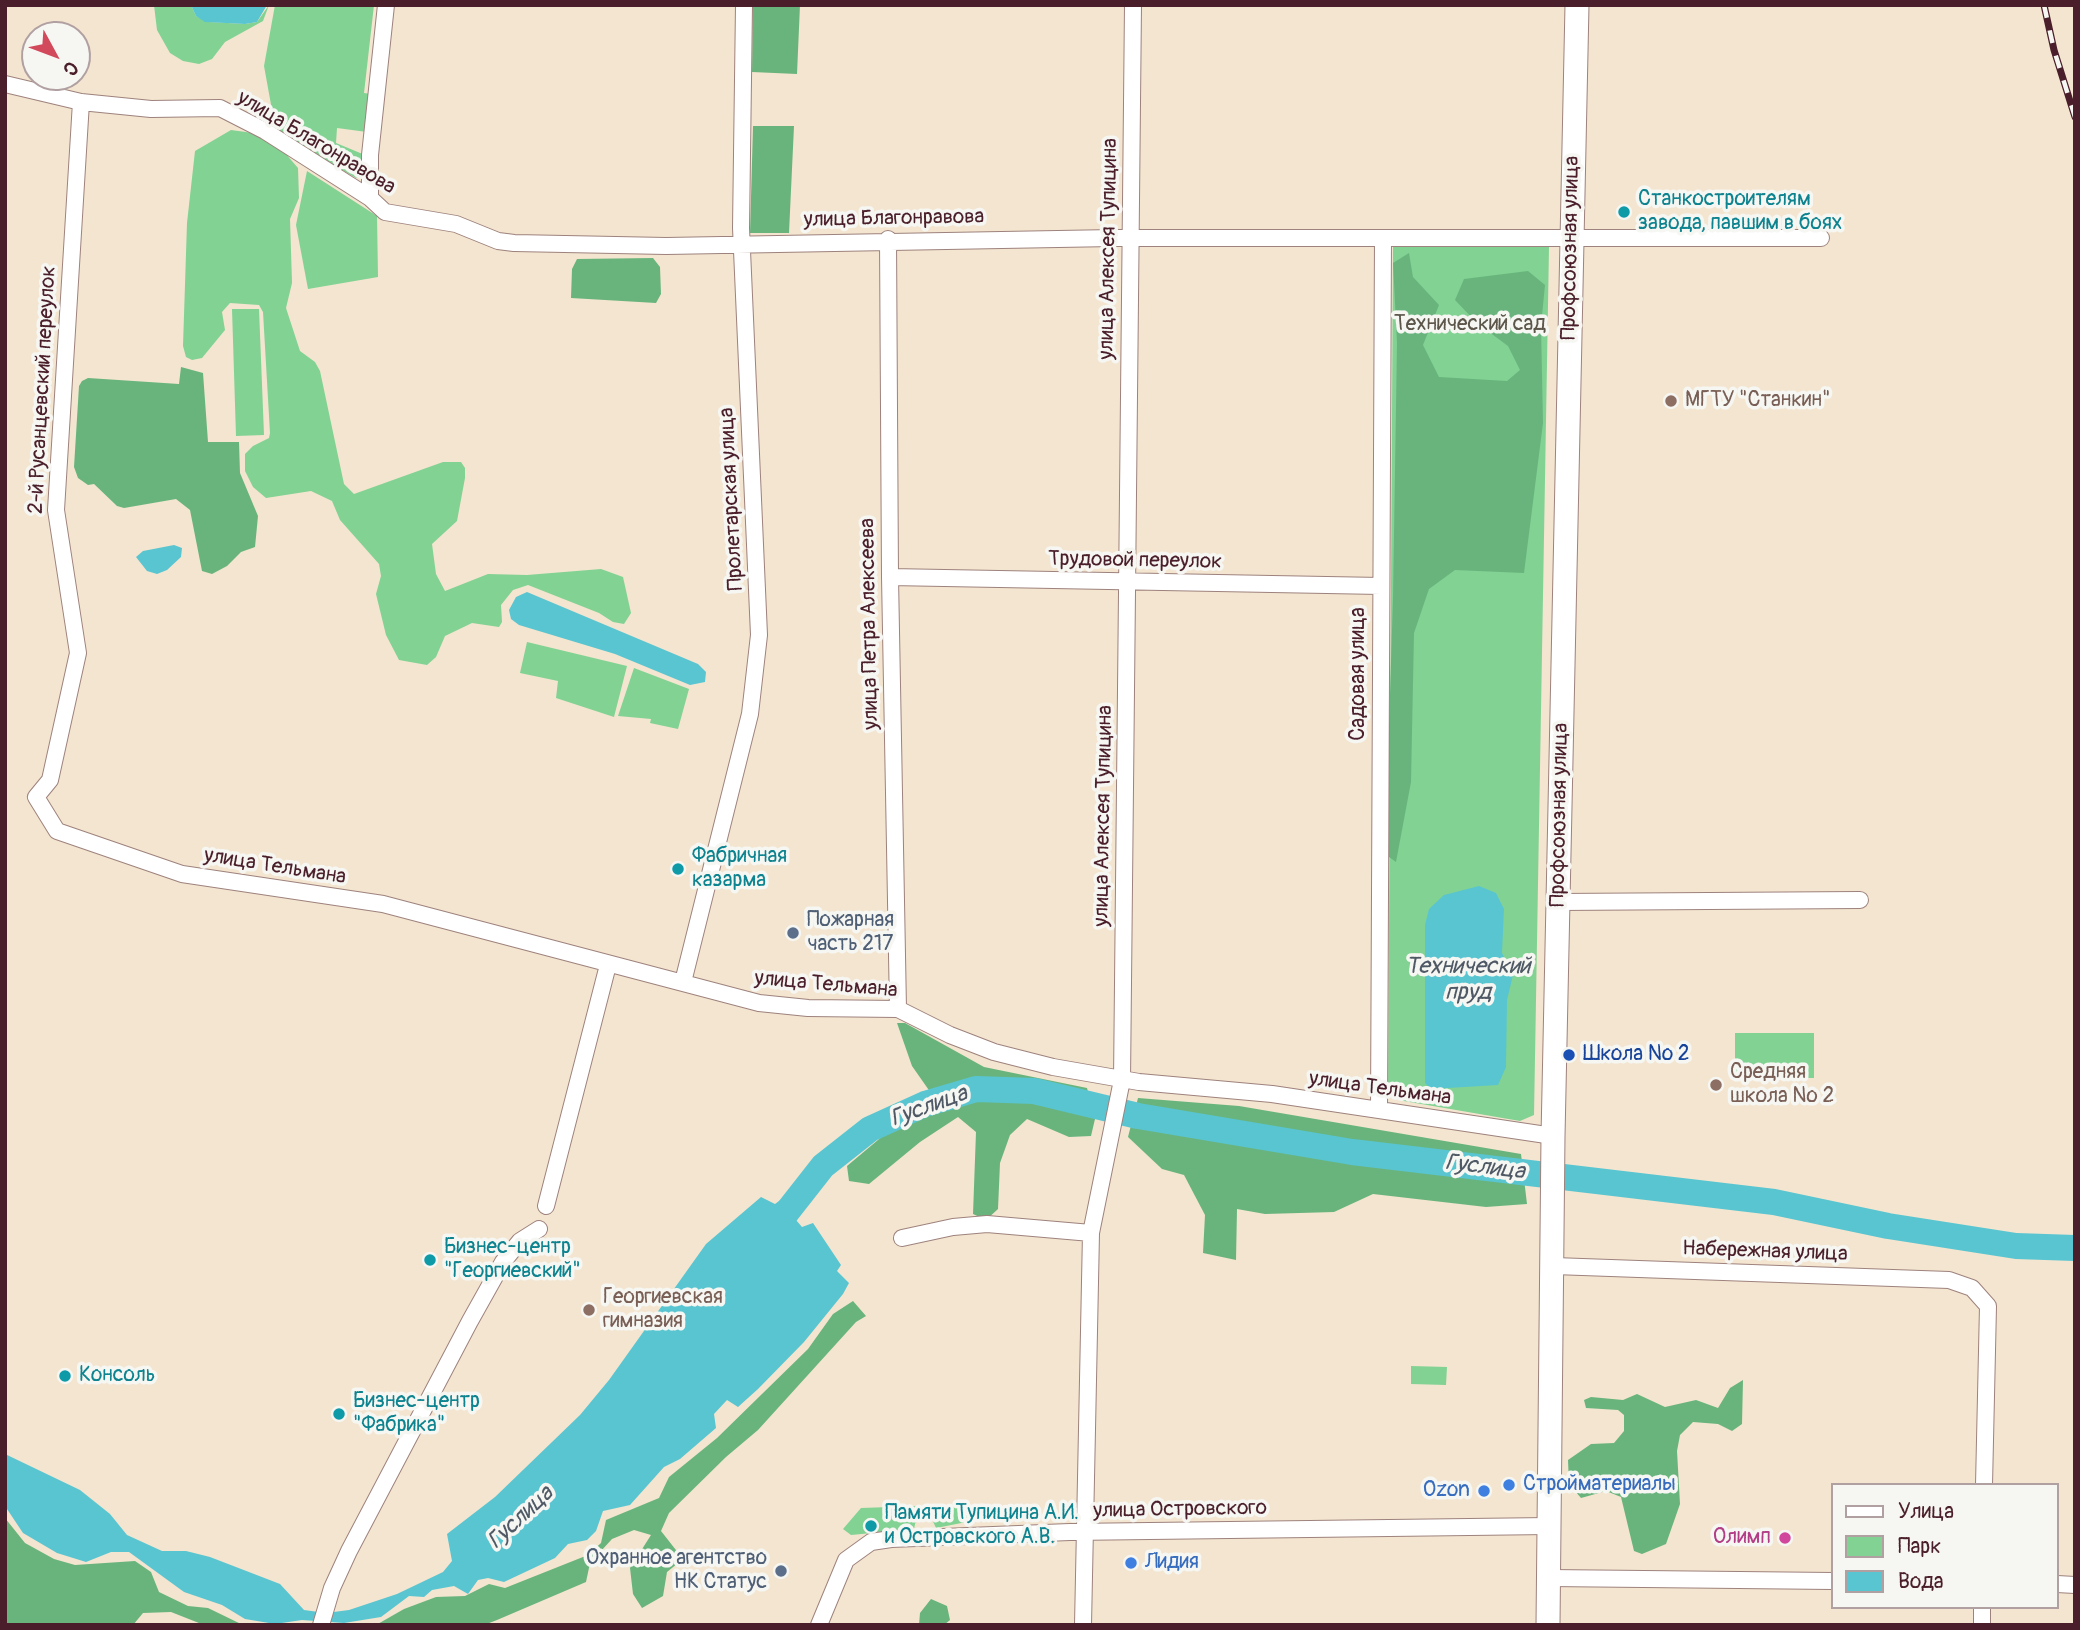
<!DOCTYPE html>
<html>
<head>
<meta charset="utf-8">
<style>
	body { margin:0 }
	#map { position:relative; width:2080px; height:1630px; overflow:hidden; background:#f3e5cf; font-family:Pangolin,sans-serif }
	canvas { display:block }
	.frame { position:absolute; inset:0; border:7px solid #4a1f2b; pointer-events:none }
	.legend { position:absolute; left:1831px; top:1483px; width:228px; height:126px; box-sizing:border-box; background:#f6f6f2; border:2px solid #b1a0a2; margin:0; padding:9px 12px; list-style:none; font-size:21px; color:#4a1f2b }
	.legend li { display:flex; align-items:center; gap:14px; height:35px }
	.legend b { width:35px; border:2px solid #b1a0a2 }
	.north { position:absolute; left:21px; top:21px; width:70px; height:70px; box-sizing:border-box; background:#f6f6f2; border:2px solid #b1a0a2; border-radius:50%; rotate:131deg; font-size:19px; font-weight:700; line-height:28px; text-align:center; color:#4a1f2b }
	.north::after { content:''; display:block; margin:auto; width:24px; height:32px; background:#d1495b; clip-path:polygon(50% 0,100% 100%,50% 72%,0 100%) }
</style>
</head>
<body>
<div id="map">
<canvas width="2080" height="1630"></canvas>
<div class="frame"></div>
<ul class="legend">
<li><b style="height:9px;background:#fff"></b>Улица</li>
<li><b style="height:19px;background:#82d293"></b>Парк</li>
<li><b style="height:19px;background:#59c5d1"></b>Вода</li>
</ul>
<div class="north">С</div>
</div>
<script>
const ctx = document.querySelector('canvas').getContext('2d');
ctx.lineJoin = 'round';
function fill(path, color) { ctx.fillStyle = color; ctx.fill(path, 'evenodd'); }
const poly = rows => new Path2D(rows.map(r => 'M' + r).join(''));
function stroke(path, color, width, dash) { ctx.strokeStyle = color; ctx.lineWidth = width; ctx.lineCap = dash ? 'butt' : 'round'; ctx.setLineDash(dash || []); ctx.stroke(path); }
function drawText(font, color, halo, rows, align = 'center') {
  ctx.font = font + ' Pangolin,sans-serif'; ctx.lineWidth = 7; ctx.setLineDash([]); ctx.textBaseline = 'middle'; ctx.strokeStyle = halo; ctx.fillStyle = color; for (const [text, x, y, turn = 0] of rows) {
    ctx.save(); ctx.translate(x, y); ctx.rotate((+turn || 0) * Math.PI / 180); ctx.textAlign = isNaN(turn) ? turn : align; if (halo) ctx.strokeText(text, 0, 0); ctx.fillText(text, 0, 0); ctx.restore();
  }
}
const green = poly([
	[154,5,191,5,196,16,209,22,245,24,257,22,269,5,263,21,225,42,212,59,199,64,183,61,170,53,157,30],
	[275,5,374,5,364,93,371,94,367,132,337,128,336,143,365,155,365,173,356,178,276,132,264,66],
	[231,130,253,133,285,153,298,168,299,198,290,219,292,283,286,308,300,351,315,362,320,371,344,484,354,494,443,462,461,462,465,468,465,478,457,521,432,544,436,574,445,591,488,574,527,575,601,569,623,577,631,613,624,624,613,622,599,613,528,585,513,590,501,605,502,622,499,627,472,623,445,636,436,657,427,665,399,660,386,635,376,594,381,576,379,564,340,520,332,501,311,491,266,498,253,487,245,471,245,454,253,446,269,438,270,433,263,312,259,305,230,303,222,312,225,330,202,358,192,360,186,357,183,346,187,223,195,151],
	[307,171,377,216,378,277,308,289,296,225],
	[1393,245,1549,247,1534,1115,1520,1121,1398,1100,1388,1094],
	[232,309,259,309,264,435,236,436],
	[527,642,627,666,614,717,556,698,558,681,520,673],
	[634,668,689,689,678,729,650,723,651,719,618,716],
	[1735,1033,1814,1033,1814,1078,1735,1078],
	[1411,1366,1447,1367,1446,1385,1411,1384],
	[997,1505,997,1516,936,1528,926,1506],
	[919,1506,914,1529,851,1535,843,1529,861,1508]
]);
const forest = poly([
	[753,5,800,5,797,74,752,72],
	[753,126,794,126,789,233,750,233],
	[1409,253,1413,277,1439,305,1423,345,1439,377,1507,381,1520,370,1508,346,1477,323,1455,300,1464,279,1528,271,1545,285,1541,326,1543,423,1524,573,1455,570,1429,589,1414,633,1411,782,1396,862,1385,854,1393,598,1397,343,1393,263],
	[653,258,660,267,661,294,656,303,571,298,572,269,577,259],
	[181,367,203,373,208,442,239,442,240,473,258,516,255,547,241,552,227,566,212,574,202,571,190,510,176,499,124,508,117,506,94,484,88,485,78,478,74,467,79,386,82,381,88,378,179,384],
	[897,1023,905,1023,984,1067,1087,1088,1095,1119,1091,1136,1069,1137,1027,1119,1010,1135,1000,1163,998,1209,986,1220,973,1214,976,1132,958,1117,920,1142,869,1184,849,1181,847,1166,891,1129,940,1106,912,1066],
	[1138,1098,1239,1106,1521,1154,1527,1204,1486,1207,1373,1194,1334,1212,1265,1214,1237,1209,1236,1260,1203,1253,1205,1215,1184,1175,1162,1169,1128,1137],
	[853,1301,866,1316,856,1322,758,1430,726,1457,669,1513,661,1531,683,1559,667,1572,663,1596,642,1608,633,1594,630,1568,651,1535,634,1530,612,1539,590,1563,586,1582,497,1620,484,1625,376,1625,404,1609,436,1597,465,1596,489,1584,505,1588,588,1555,601,1543,606,1520,659,1498,669,1477,717,1438,808,1349,833,1314],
	[1743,1380,1742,1424,1732,1431,1718,1424,1693,1422,1680,1435,1677,1451,1680,1504,1666,1544,1642,1554,1634,1551,1621,1497,1606,1491,1581,1498,1569,1484,1568,1460,1591,1444,1614,1443,1624,1431,1624,1415,1618,1410,1586,1408,1584,1400,1591,1397,1623,1400,1637,1394,1665,1407,1696,1400,1718,1408,1730,1388],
	[5,1518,25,1543,54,1559,75,1565,135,1561,151,1572,159,1592,188,1606,208,1608,243,1625,204,1625,171,1612,143,1613,133,1625,5,1625],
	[931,1599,947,1606,950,1620,944,1625,919,1625,920,1613]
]);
const water = poly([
	[191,5,267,5,257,22,245,24,205,22,196,16],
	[174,545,182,548,181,557,167,570,157,574,147,571,136,557,143,551],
	[527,592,698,664,706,672,705,682,690,685,615,654,519,625,511,619,509,610,516,597],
	[1479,886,1496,893,1504,909,1502,953,1513,975,1507,1000,1506,1067,1498,1085,1431,1089,1425,1083,1425,925,1429,909,1444,895],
	[786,1196,802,1211,796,1220,802,1227,813,1223,841,1265,837,1271,849,1283,843,1294,804,1342,758,1389,738,1407,727,1400,714,1414,716,1428,680,1459,664,1467,630,1505,603,1511,596,1531,587,1540,568,1544,555,1558,504,1582,488,1578,478,1580,468,1594,454,1586,432,1590,424,1597,409,1596,381,1617,344,1623,302,1620,275,1624,245,1619,222,1605,184,1592,129,1552,111,1552,86,1562,57,1553,23,1533,5,1506,5,1454,80,1490,110,1514,127,1535,162,1551,186,1551,210,1557,280,1584,304,1610,326,1613,349,1610,397,1594,443,1572,452,1561,447,1534,495,1497,580,1415,609,1380,706,1244,761,1197,775,1204]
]);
const river = poly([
	[772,1231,823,1166,870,1129,925,1104,976,1089,1034,1091,1138,1116,1352,1152,1774,1202,1888,1226,2016,1246,2075,1248]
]);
const minor = poly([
	[5,84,81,102,151,109,220,108,265,131,370,198,385,212,456,224,498,241,514,243,666,246,1114,238,1821,238],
	[81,102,56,510,78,653,50,780,36,797,57,831,182,874,383,904,759,1003,808,1008,898,1009,950,1035,994,1052,1053,1067,1139,1082,1272,1094,1553,1136],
	[370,198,370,155,386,5],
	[888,239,890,577,898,1009],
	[890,577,1381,586],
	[1558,902,1860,900],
	[683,982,750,714,759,635,741,228,744,5],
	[1379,1109,1383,238],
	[546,1206,608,965],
	[902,1238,953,1227,987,1224,1091,1233],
	[1554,1266,1949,1280,1972,1288,1988,1306,1984,1485],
	[1549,1578,1833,1581],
	[2057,1584,2075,1585],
	[321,1625,332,1588,349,1551,470,1321,503,1262,520,1241,539,1229],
	[819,1625,846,1560,871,1542,891,1539,1070,1532,1549,1526],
	[1083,1625,1091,1233,1122,1080,1133,5],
	[1982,1625,1982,1607]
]);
const secondary = poly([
	[1548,1625,1553,1136,1577,5]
]);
const rail = poly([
	[2044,5,2054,50,2075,117]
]);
const markers = [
	[1624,212,7,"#0f9aa8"],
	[1671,401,7,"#8d6e63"],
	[678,869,7,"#0f9aa8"],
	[793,933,7,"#5c6f8a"],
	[1569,1055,7,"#1a4fb4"],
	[1716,1085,7,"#8d6e63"],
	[430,1260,7,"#0f9aa8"],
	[589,1310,7,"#8d6e63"],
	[65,1376,7,"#0f9aa8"],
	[339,1414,7,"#0f9aa8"],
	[1509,1485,7,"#3f7fe0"],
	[1484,1491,7,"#3f7fe0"],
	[871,1526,7,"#0f9aa8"],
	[1785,1538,7,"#d1479c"],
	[1131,1563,7,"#3f7fe0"],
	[781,1571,7,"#5c6f8a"]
];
const streetNames = [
	["улица Благонравова",316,143,31],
	["улица Благонравова",894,219,-1],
	["Профсоюзная улица",1571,248,-89],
	["улица Алексея Тупицина",1109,249,-89],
	["2-й Русанцевский переулок",43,390,-87],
	["Пролетарская улица",732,499,-93],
	["Трудовой переулок",1135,561,1],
	["улица Петра Алексеева",870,624,-91],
	["Садовая улица",1359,674,-90],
	["Профсоюзная улица",1560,815,-89],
	["улица Алексея Тупицина",1104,816,-89],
	["улица Тельмана",275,867,9],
	["улица Тельмана",826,985,5],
	["улица Тельмана",1380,1089,8],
	["Набережная улица",1765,1252,2],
	["улица Островского",1180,1510,-1]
];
const cultureNames = [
	["Станкостроителям",1638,200],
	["завода, павшим в боях",1638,224],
	["Фабричная",692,857],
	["казарма",692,881],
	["Бизнес-центр",444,1248],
	["\"Георгиевский\"",444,1272],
	["Консоль",79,1376],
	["Бизнес-центр",353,1402],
	["\"Фабрика\"",353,1426],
	["Памяти Тупицина А.И.",885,1514],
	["и Островского А.В.",885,1538]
];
const parkNames = [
	["Технический сад",1470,325]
];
const educationNames = [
	["МГТУ \"Станкин\"",1685,401],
	["Средняя",1730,1073],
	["школа № 2",1730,1097],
	["Георгиевская",603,1298],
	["гимназия",603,1322]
];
const serviceNames = [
	["Пожарная",807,921],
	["часть 217",807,945],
	["Охранное агентство",767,1559,"right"],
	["НК Статус",767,1583,"right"]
];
const transitNames = [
	["Школа № 2",1583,1055]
];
const shopNames = [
	["Стройматериалы",1523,1485],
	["Ozon",1470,1491,"right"],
	["Лидия",1145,1563]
];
const hotelNames = [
	["Олимп",1771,1538]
];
const waterNames = [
	["Технический",1468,967],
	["пруд",1468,993],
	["Гуслица",929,1107,-20],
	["Гуслица",1485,1168,7],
	["Гуслица",521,1518,-43]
];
fill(green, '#82d293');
fill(forest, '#69b47d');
fill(water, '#59c5d1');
stroke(river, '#59c5d1', 26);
stroke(minor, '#9e827d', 18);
stroke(secondary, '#9e827d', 25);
stroke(minor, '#fff', 16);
stroke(secondary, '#fff', 23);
stroke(rail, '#4a1f2b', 7);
stroke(rail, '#f6f6f2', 4.5, [13]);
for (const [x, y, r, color] of markers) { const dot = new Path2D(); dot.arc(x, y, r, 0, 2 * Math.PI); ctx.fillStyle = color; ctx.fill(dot); stroke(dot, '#f6f6f2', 2.5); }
drawText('21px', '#4a1f2b', '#f6f6f2', streetNames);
drawText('21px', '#0d838f', '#f6f6f2', cultureNames, 'left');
drawText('21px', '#5b554a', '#f6f6f2', parkNames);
drawText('21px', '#785e54', '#f6f6f2', educationNames, 'left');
drawText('21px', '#4e5e75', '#f6f6f2', serviceNames, 'left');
drawText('21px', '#164399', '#f6f6f2', transitNames, 'left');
drawText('21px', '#366cbe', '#f6f6f2', shopNames, 'left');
drawText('21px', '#b23c85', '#f6f6f2', hotelNames, 'right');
drawText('italic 23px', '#4f5965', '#f6f6f2', waterNames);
</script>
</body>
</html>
